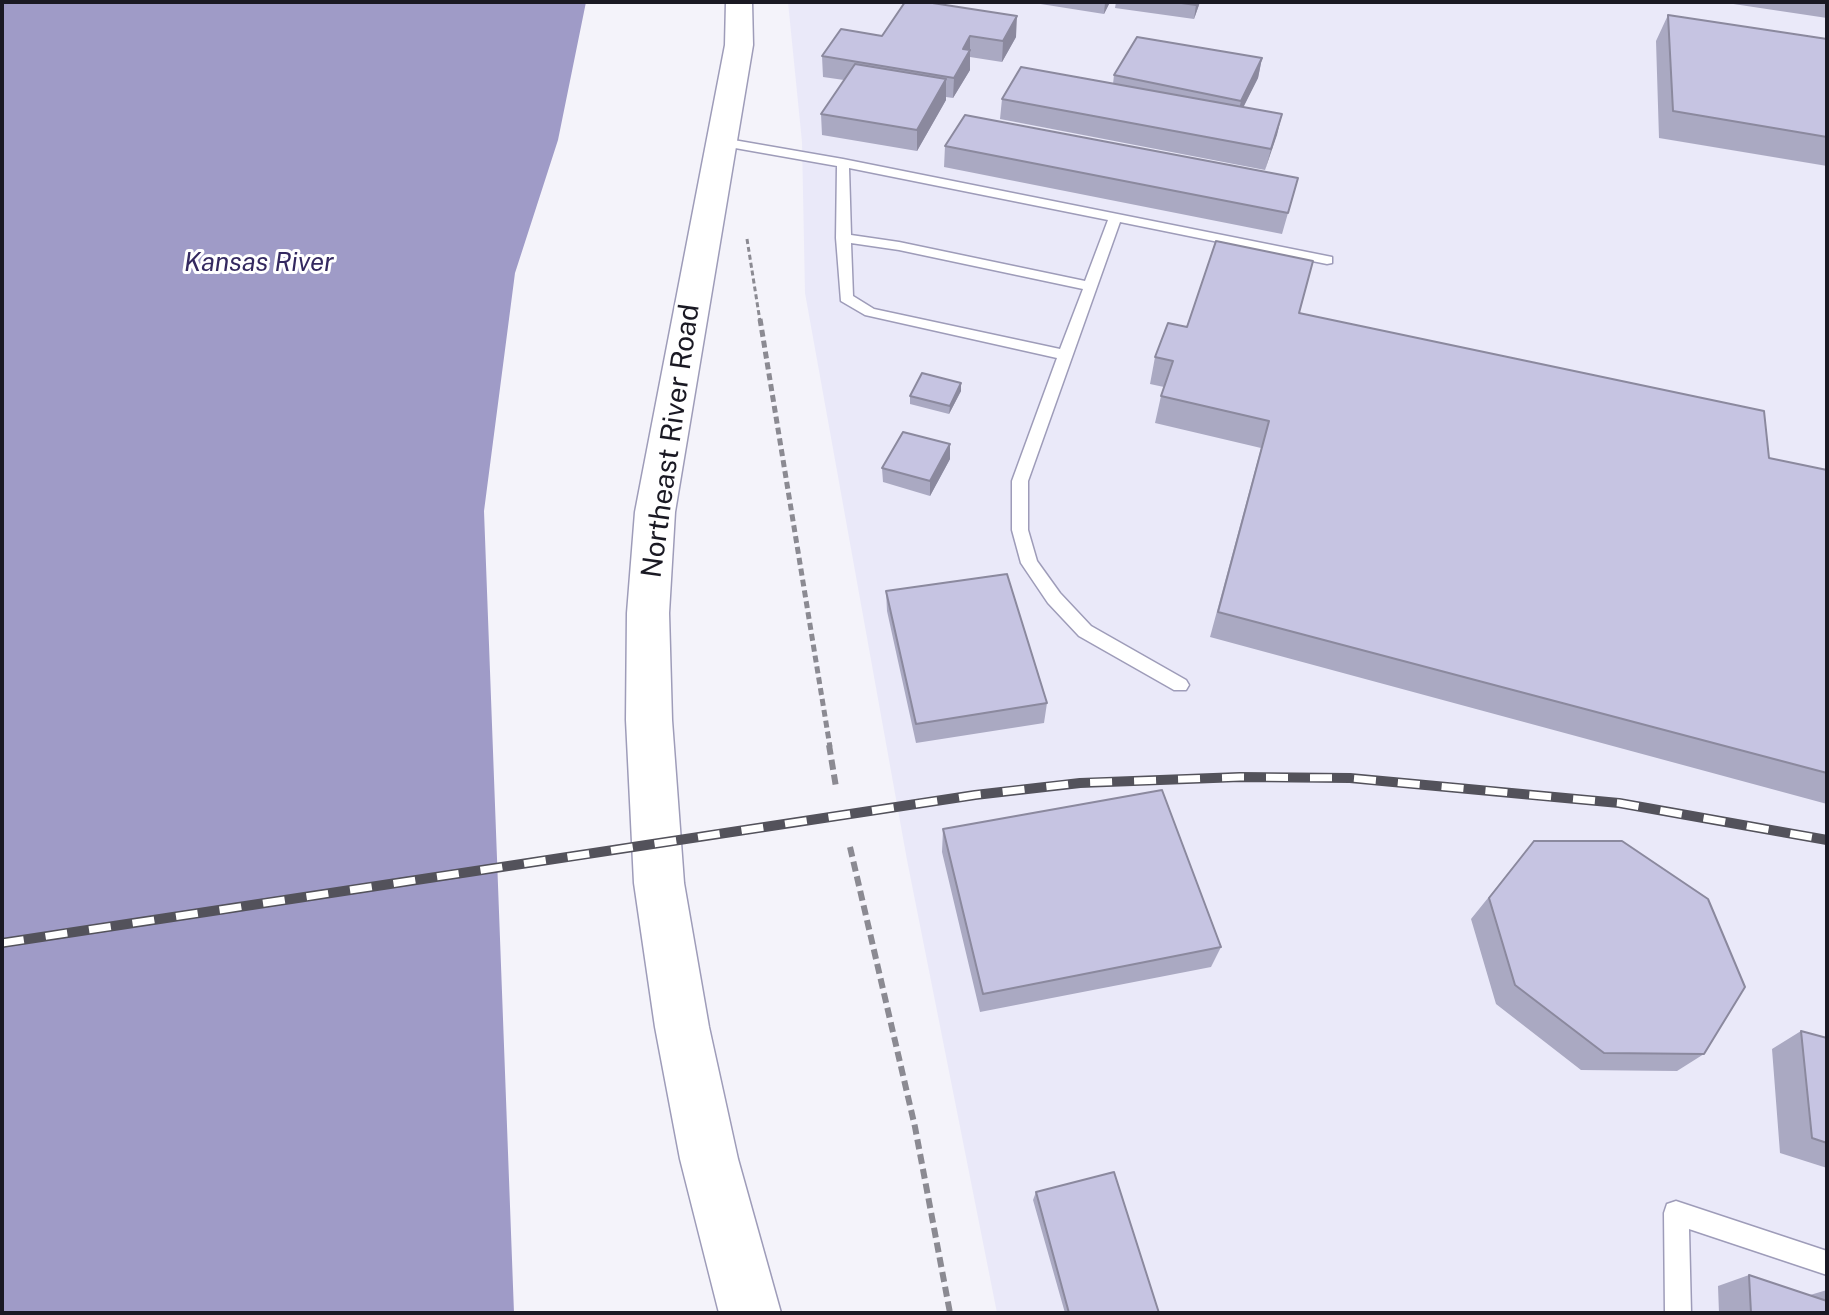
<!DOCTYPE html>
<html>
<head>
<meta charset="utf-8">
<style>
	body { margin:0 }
	#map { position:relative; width:1829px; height:1315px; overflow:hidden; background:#f4f3fa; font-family:"Public Sans",sans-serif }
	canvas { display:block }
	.frame { position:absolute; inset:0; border:4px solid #1a1923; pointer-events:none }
</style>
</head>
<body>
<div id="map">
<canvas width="1829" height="1315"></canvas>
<div class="frame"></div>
</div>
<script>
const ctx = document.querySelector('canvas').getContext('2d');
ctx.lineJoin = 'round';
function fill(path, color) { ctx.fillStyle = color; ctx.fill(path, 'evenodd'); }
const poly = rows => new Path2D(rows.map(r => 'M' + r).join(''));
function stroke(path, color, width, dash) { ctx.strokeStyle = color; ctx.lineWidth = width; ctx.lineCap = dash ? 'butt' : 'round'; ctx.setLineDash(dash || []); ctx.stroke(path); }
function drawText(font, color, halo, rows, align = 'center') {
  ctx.font = font + ' "Public Sans",sans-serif'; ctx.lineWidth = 6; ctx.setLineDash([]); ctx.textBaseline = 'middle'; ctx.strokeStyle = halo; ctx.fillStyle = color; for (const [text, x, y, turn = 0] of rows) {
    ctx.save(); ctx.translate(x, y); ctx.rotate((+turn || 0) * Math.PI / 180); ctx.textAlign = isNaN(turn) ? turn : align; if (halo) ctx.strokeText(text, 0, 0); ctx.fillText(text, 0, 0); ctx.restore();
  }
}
const built = poly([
	[788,2,1827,2,1827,1313,997,1313,907,860,805,293,802,142]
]);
const water = poly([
	[2,2,586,2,558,140,515,273,484,511,514,1313,2,1313]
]);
const pathFar2 = poly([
	[747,239,760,321]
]);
const pathFar1 = poly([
	[760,319,830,747]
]);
const path = poly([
	[829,745,836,787],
	[850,847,915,1127,950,1313]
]);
const lane = poly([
	[722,138,843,159,1332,257,1332,263,1327,264,1120,222,1028,481,1028,530,1037,561,1060,593,1091,626,1186,680,1189,685,1186,690,1174,690,1079,636,1048,603,1021,563,1012,530,1012,481,1057,358,865,315,841,301,836,238,837,166,718,145,718,139,722,138],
	[849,168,1108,220,1085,281,899,242,851,235,849,168],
	[851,243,899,250,1083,289,1060,349,874,309,853,296,851,243],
	[1676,1201,1827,1251,1827,1275,1689,1229,1691,1313,1665,1313,1664,1213,1667,1204,1676,1201]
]);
const secondary = poly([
	[726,2,752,2,753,45,675,512,669,613,672,720,684,883,709,1027,738,1159,781,1313,719,1313,680,1159,655,1027,634,883,626,720,627,613,635,512,725,45,726,2]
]);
const rail = poly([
	[2,943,975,795,1080,783,1240,777,1350,778,1619,803,1827,840]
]);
const wall = poly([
	[1028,2,1110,2,1104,14],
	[1116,2,1200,2,1194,19,1115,8],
	[1720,2,1827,2,1827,18],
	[1668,15,1827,39,1827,166,1659,138,1656,41],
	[882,36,1016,37,1002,62,970,57,970,70,953,98,946,97,946,100,917,151,822,135,821,114,844,80,823,77,822,56],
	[1262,58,1258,78,1243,107,1282,114,1265,170,1000,119,1002,99,1113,84,1114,75],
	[945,146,1298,178,1282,234,944,167],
	[1299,313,1769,458,1827,470,1827,804,1210,637,1261,448,1155,423,1161,396,1164,387,1150,384,1155,357,1187,327],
	[961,391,949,414,910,404,910,396],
	[950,444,950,459,930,496,883,482,882,468],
	[886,591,1047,703,1044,723,916,743,887,611],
	[943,829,1221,947,1211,967,980,1012,942,852],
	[1534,841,1704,1054,1677,1071,1581,1070,1496,1004,1471,919],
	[1801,1031,1827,1038,1827,1168,1780,1153,1772,1049],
	[1036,1192,1159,1313,1065,1313,1033,1200],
	[1749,1275,1810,1295,1827,1290,1827,1313,1719,1313,1718,1286]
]);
const shadedWall = poly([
	[1105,2,1110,2,1104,14],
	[1197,2,1200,2,1194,19,1196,5],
	[1017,16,1016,37,1002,62,1003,41],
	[970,36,970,70,953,98,954,78,963,49],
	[1262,58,1258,78,1236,122,1241,101],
	[946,79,946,100,917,151,917,130],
	[1282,114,1277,135,1265,170,1271,149],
	[961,383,961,391,949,414,950,406],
	[950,444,950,459,930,496,930,481]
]);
const building = poly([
	[905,2,926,2,1017,16,1003,41,970,36,963,49,970,50,954,78,822,56,841,29,882,36,905,2],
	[1174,2,1197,2,1196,5,1174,2],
	[1668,15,1827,39,1827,137,1673,111,1668,15],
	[1137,37,1262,58,1241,101,1114,75,1137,37],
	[855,64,946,79,917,130,821,114,855,64],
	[1021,67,1282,114,1271,149,1002,99,1021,67],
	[965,115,1298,178,1288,213,945,146,965,115],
	[1216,241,1313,261,1299,313,1764,411,1769,458,1827,470,1827,773,1218,612,1269,421,1161,396,1173,361,1155,357,1168,323,1187,327,1216,241],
	[922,373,961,383,950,406,910,396,922,373],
	[903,432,950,444,930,481,882,468,903,432],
	[1007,574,1047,703,916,724,886,591,1007,574],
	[1162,790,1221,947,983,994,943,829,1162,790],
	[1534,841,1622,841,1708,899,1745,987,1704,1054,1604,1053,1515,985,1489,898,1534,841],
	[1801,1031,1827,1038,1827,1143,1812,1138,1801,1031],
	[1114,1172,1159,1313,1069,1313,1036,1192,1114,1172],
	[1749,1275,1827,1301,1827,1313,1751,1313,1749,1275]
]);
const farWaternames = [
	["Kansas River",259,263]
];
const streetNames = [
	["Northeast River Road",671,441,-82]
];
fill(built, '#eae9f9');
fill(water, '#9f9bc7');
stroke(lane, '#9e9cb9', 3);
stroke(secondary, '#9e9cb9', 3);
stroke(pathFar2, '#8b8a92', 3, [5, 3]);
stroke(pathFar1, '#8b8a92', 5, [7, 4]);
stroke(path, '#8b8a92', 6, [10, 5]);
fill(lane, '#fff');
fill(secondary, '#fff');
stroke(rail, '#53525b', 10);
stroke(rail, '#fff', 7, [22]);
fill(wall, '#aaa9c2');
fill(shadedWall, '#8b899e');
fill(building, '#c6c4e2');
stroke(building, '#8b899e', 2);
drawText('italic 26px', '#342960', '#fff', farWaternames);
drawText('28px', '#1a1923', '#fff', streetNames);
</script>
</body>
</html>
